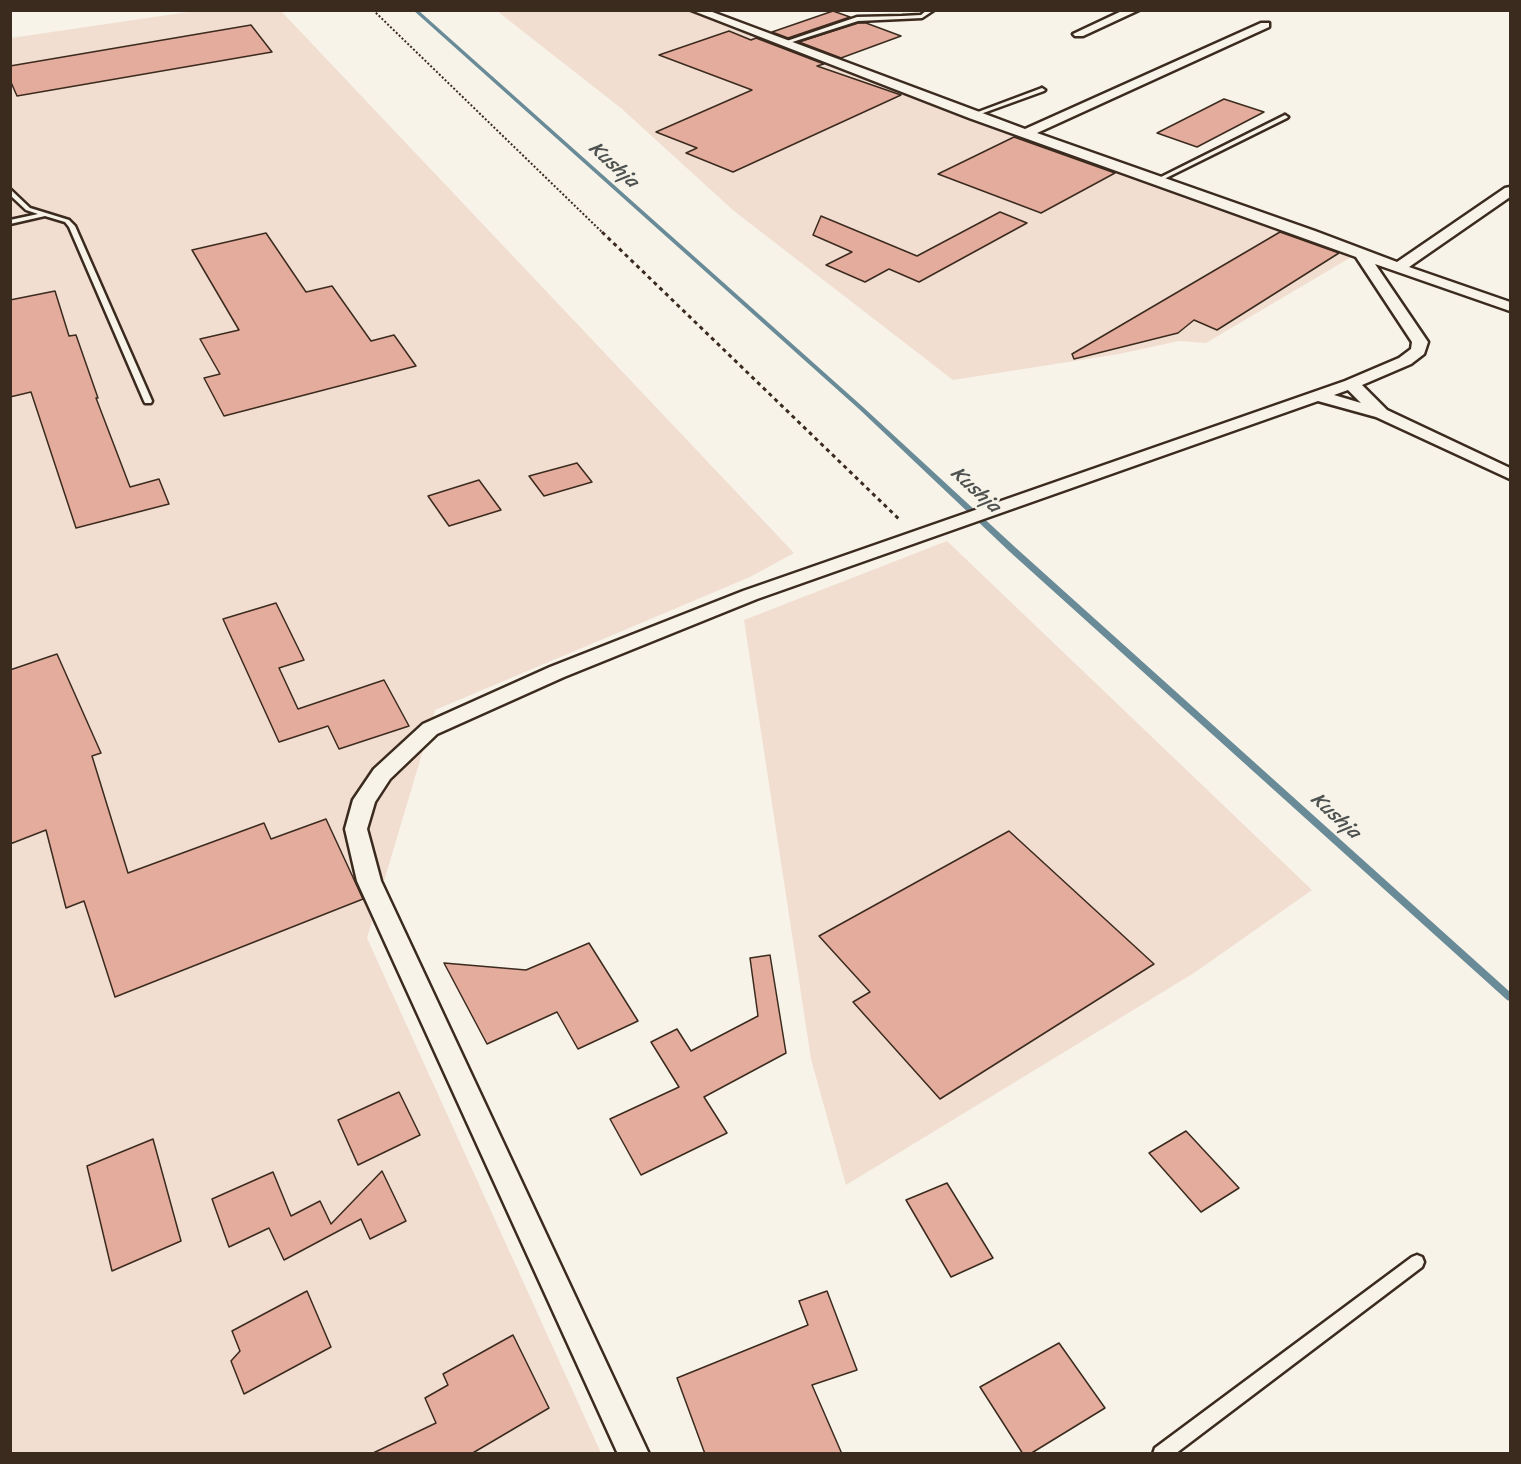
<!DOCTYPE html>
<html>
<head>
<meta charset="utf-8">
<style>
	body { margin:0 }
	#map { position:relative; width:1521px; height:1464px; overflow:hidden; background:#f7f3e8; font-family:Sriracha,sans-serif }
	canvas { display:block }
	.frame { position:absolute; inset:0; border:12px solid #3b2a1e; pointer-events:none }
</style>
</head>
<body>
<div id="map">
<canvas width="1521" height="1464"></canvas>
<div class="frame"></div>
</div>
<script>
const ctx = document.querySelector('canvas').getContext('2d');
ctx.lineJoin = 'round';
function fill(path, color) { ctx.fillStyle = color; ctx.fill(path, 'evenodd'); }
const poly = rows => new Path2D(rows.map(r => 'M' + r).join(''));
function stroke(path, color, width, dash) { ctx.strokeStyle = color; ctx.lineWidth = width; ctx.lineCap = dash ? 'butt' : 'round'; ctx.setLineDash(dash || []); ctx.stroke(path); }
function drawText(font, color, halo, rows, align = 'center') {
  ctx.font = font + ' Sriracha,sans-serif'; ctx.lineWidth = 5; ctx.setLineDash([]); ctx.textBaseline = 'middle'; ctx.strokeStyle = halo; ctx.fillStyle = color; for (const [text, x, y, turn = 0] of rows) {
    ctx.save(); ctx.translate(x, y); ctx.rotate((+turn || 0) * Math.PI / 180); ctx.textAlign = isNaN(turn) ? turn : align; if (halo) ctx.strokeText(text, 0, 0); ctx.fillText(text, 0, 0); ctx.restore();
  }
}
const built = poly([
	[195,11,281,11,794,553,750,577,435,710,367,938,601,1453,11,1454,11,38],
	[497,11,692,11,1353,256,1206,343,1179,341,1119,354,953,380,734,211,622,109],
	[947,541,1312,890,1194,973,846,1185,811,1059,744,620]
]);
const stream = poly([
	[418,10,863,407,1016,548,1510,992,1510,1001,1507,1000,1010,552,859,409,413,10,418,10]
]);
const building = poly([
	[833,11,850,17,788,38,772,32,833,11],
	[858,23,866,23,901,36,841,58,799,42,858,23],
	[251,25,272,52,17,96,10,80,10,66,251,25],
	[729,31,751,40,756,38,824,64,817,66,901,95,733,172,686,153,697,148,656,132,752,90,659,55,729,31],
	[1224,99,1264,112,1197,147,1157,133,1224,99],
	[1014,137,1115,173,1041,213,938,174,1014,137],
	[1000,212,1027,223,919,282,889,269,865,282,826,265,852,252,813,235,821,216,917,256,1000,212],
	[1280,232,1339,253,1217,330,1194,320,1178,333,1074,359,1072,354,1280,232],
	[266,233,306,292,332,286,371,341,394,335,416,366,224,416,204,378,220,374,200,339,239,330,192,250,266,233],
	[55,291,69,336,76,335,98,398,96,398,130,487,159,479,169,504,76,528,31,392,10,397,10,300,55,291],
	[577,463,592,482,544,496,529,476,577,463],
	[479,480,501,510,449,526,428,496,479,480],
	[276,603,304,660,279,668,298,709,384,680,409,726,339,749,328,726,279,742,223,619,276,603],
	[57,654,101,753,92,756,128,873,264,823,271,839,326,819,363,899,115,997,84,901,66,908,46,830,10,844,10,670,57,654],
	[1009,831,1154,964,940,1099,853,1002,870,992,819,936,1009,831],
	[589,943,638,1021,578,1049,557,1012,487,1044,444,963,526,970,589,943],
	[770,955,786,1053,704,1097,727,1133,641,1175,610,1119,679,1087,651,1042,677,1029,691,1051,758,1016,750,958,770,955],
	[399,1092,420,1135,358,1165,338,1120,399,1092],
	[1186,1131,1239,1188,1201,1212,1149,1153,1186,1131],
	[153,1139,181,1241,112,1271,87,1166,153,1139],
	[382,1171,406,1221,370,1239,361,1219,284,1260,269,1228,229,1247,212,1199,273,1172,291,1216,320,1201,331,1224,382,1171],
	[947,1183,993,1258,951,1277,906,1200,947,1183],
	[307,1291,331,1347,244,1394,231,1361,240,1351,232,1331,307,1291],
	[827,1291,857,1370,812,1385,842,1454,705,1454,677,1378,808,1325,799,1301,827,1291],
	[513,1335,549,1408,471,1454,371,1454,436,1423,425,1398,448,1385,443,1374,513,1335],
	[1059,1343,1105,1408,1030,1454,1023,1454,980,1387,1059,1343]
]);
const pathFar1 = poly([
	[373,10,604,234]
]);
const path = poly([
	[602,232,901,521]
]);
const service = poly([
	[927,10,934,10,922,18,858,21,786,44,781,43,857,17,902,16,921,15,927,10],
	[1042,88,1045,90,1044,91,975,116,970,115,1042,88],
	[1285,115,1288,117,1287,118,1160,181,1155,180,1285,115],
	[10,189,30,208,69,220,75,226,152,401,151,403,145,403,144,401,69,227,65,222,45,216,10,224,10,220,38,214,26,210,10,195,10,189],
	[1417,1255,1422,1257,1424,1262,1422,1267,1175,1454,1153,1454,1155,1448,1412,1257,1417,1255]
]);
const minor = poly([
	[691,10,707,10,1025,129,1261,23,1269,23,1269,27,1037,133,1315,231,1397,262,1505,188,1510,187,1510,197,1409,267,1510,302,1510,311,1375,264,1428,342,1424,354,1411,364,1362,385,1387,410,1510,468,1510,479,1376,417,1318,401,757,599,564,677,437,734,390,779,375,802,367,829,381,881,649,1454,618,1454,357,881,345,829,353,800,374,769,423,724,550,667,743,591,1345,381,1399,358,1411,349,1412,342,1356,257,969,118,691,10],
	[1348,390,1361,403,1334,395,1348,390],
	[1124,10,1139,10,1083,36,1075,36,1073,34,1124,10]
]);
const waterNames = [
	["Kushja",613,165,42],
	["Kushja",975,490,42],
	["Kushja",1335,816,42]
];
fill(built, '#f1ded1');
fill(stream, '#698b98');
fill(building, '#e4ac9c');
stroke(building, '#3b2a1e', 1.5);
stroke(service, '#3b2a1e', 5);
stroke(minor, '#3b2a1e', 5);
stroke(pathFar1, '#3b2a1e', 2, [2, 2]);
stroke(path, '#3b2a1e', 3, [4, 4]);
fill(service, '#f7f3e8');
fill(minor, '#f7f3e8');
drawText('italic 20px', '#4e5251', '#f7f3e8', waterNames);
</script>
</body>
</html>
